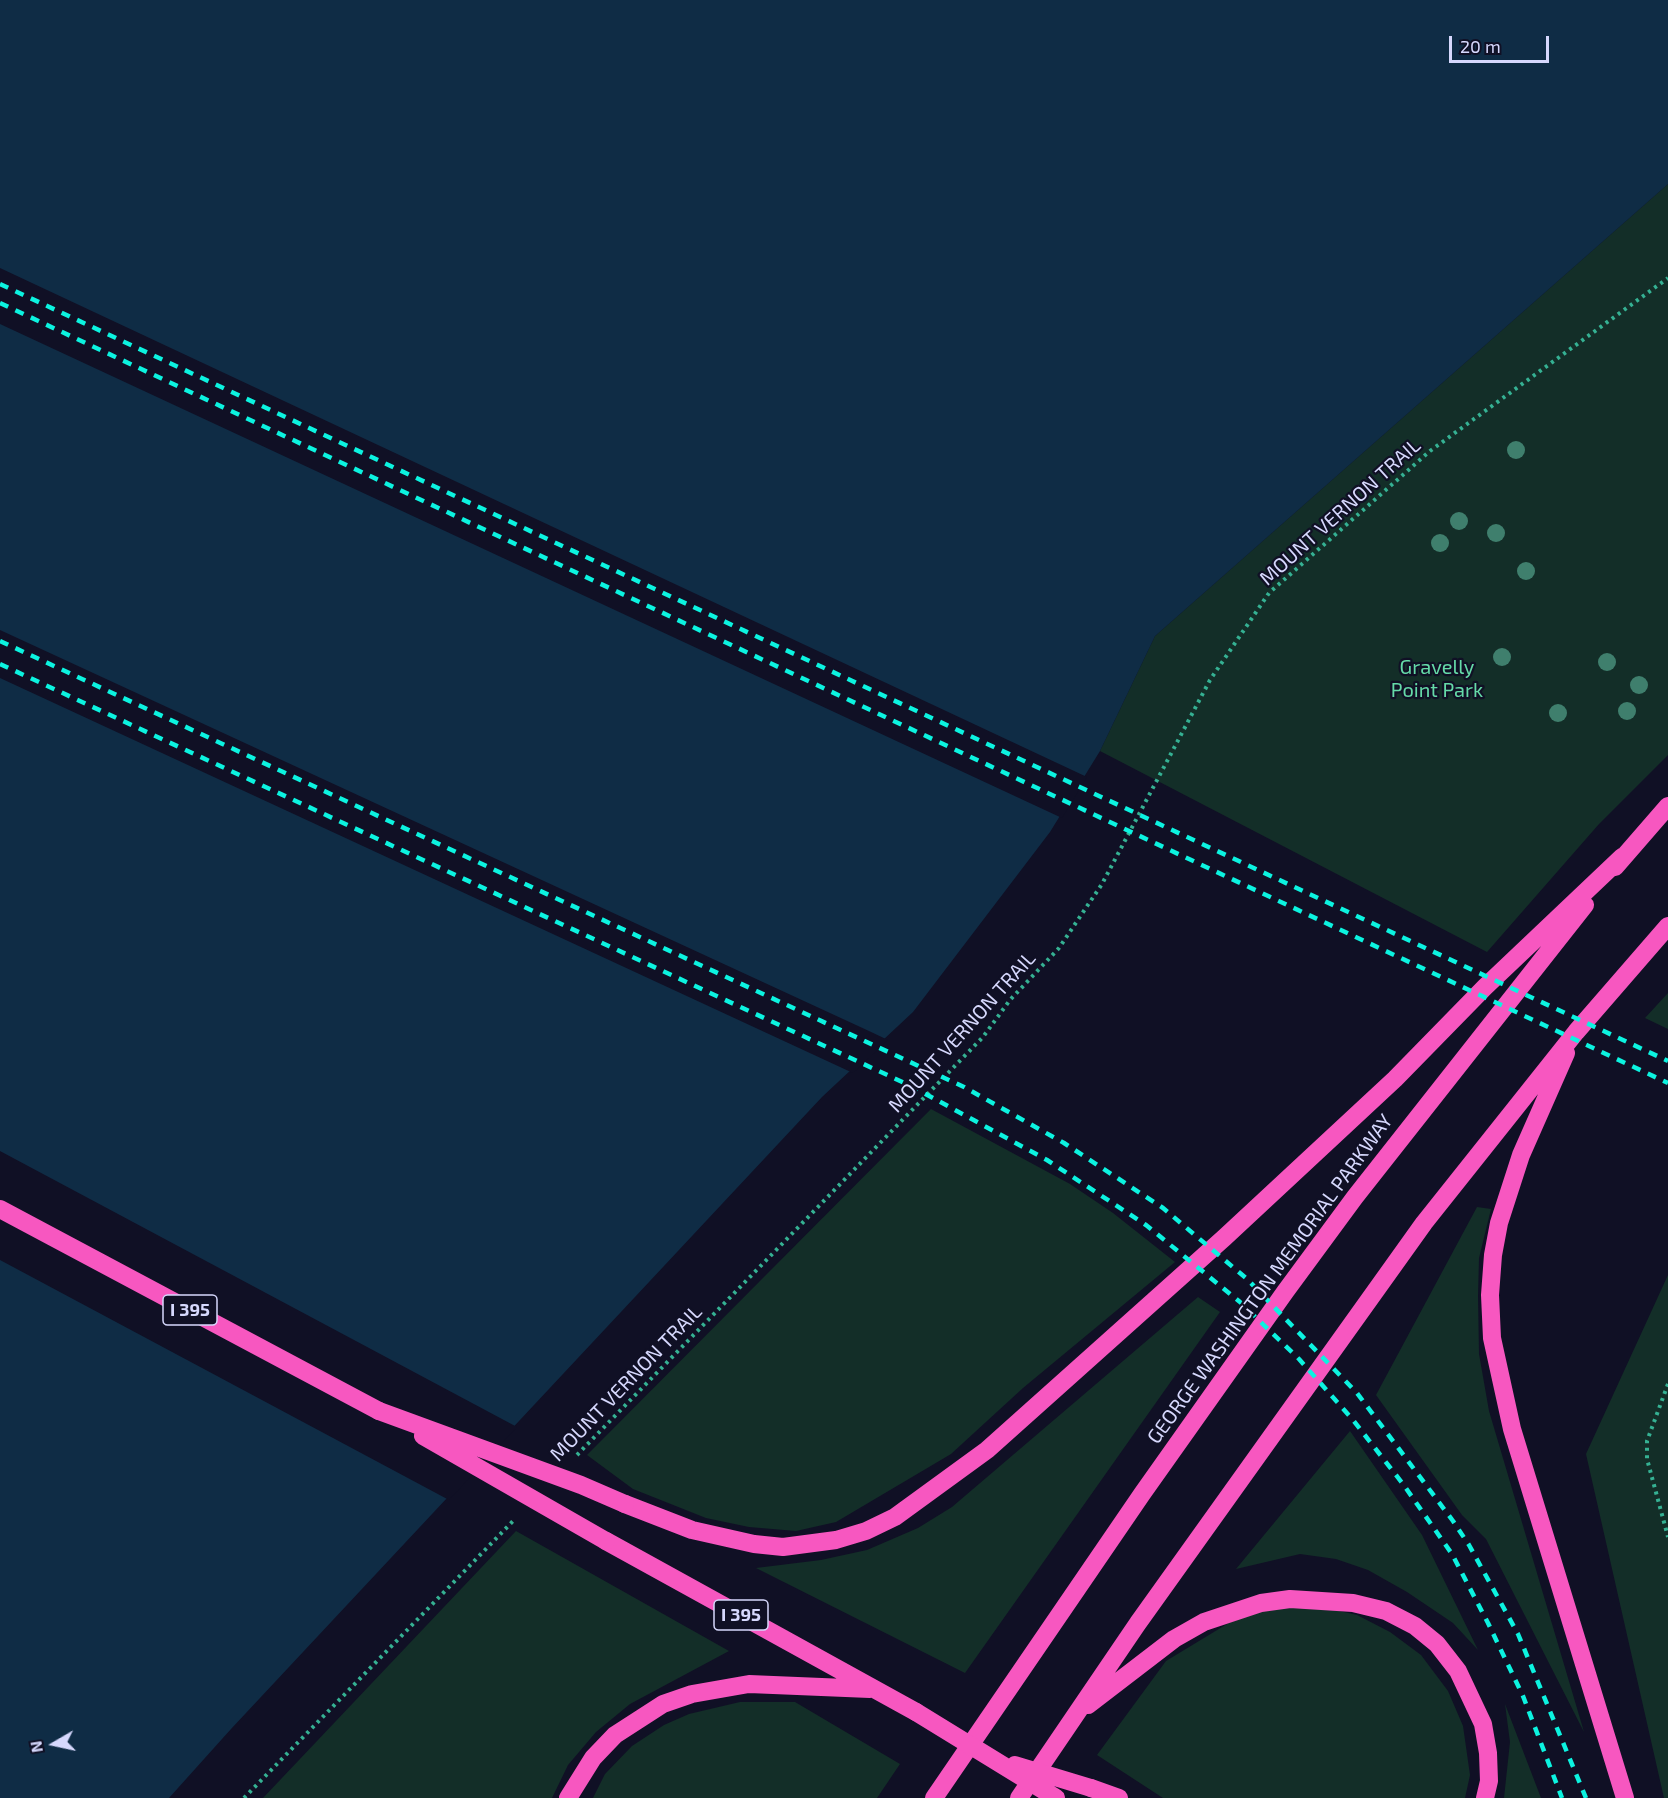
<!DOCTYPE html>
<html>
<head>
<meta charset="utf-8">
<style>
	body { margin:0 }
	#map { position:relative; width:1668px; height:1798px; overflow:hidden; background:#101025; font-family:"Exo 2",sans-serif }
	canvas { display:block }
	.north { position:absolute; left:24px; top:1714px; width:60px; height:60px; -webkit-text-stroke:4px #101025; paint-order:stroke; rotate:261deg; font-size:16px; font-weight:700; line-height:24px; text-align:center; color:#d6d8fd }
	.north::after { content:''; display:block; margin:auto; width:21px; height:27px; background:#d6d8fd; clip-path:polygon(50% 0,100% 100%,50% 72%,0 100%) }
	.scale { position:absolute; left:1449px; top:36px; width:100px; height:27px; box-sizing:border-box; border:3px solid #d6d8fd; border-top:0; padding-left:8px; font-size:18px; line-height:21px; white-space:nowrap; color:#d6d8fd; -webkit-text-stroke:4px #101025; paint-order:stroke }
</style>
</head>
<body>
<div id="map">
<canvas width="1668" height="1798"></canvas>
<div class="north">N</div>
<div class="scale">20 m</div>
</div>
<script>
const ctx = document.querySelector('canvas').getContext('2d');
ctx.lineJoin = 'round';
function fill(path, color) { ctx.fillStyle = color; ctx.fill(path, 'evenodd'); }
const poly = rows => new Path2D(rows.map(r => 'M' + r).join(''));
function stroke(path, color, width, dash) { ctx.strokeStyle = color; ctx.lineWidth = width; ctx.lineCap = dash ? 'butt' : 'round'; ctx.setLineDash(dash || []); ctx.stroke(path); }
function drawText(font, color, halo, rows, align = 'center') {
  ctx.font = font + ' "Exo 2",sans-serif'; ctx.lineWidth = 4.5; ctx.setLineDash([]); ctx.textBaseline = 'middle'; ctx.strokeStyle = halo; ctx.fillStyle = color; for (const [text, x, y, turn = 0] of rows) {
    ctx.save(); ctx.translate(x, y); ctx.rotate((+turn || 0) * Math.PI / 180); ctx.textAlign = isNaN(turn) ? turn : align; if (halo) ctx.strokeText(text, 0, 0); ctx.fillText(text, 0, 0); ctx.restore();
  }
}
const green = poly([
	[1668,184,1668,755,1599,824,1487,952,1100,751,1155,636],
	[1668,993,1668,1029,1645,1018],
	[931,1109,1070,1184,1113,1213,1175,1262,1023,1388,951,1454,836,1522,796,1531,749,1527,706,1518,633,1489,587,1455],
	[1477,1207,1491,1209,1479,1258,1478,1296,1479,1354,1489,1411,1584,1732,1486,1539,1462,1515,1376,1395],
	[1668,1275,1668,1798,1664,1798,1586,1454],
	[1198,1297,1220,1312,965,1673,756,1568,821,1560,867,1550,918,1528,952,1507],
	[1350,1431,1422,1535,1478,1650,1453,1623,1407,1592,1368,1570,1336,1559,1300,1554,1236,1569],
	[516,1531,729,1651,630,1704,596,1732,568,1765,552,1798,263,1798],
	[1276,1607,1322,1607,1357,1615,1390,1632,1421,1655,1448,1691,1463,1726,1470,1775,1465,1798,1163,1798,1097,1755,1166,1661,1237,1618],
	[740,1702,795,1702,900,1764,877,1798,593,1798,605,1774,632,1746,664,1725,689,1714],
	[1505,1704,1541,1798,1504,1798,1510,1742]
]);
const water = poly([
	[0,0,1668,0,1668,184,1155,636,1100,751,1050,832,913,1012,822,1097,231,1729,169,1798,0,1798]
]);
const pier = poly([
	[0,268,1087,777,1062,818,0,324],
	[0,630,869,1031,888,1040,853,1073,0,678],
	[0,1151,517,1427,449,1500,0,1260]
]);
const path = poly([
	[1668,1384,1647,1441,1647,1459,1668,1537],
	[577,1455,983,1037,1010,1000,1059,948,1102,884,1210,680,1269,593,1430,451,1668,278],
	[244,1798,515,1519]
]);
const highway = poly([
	[1615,867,1668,806],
	[1566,1053,1521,1155,1499,1223,1493,1255,1490,1295,1492,1338,1512,1429,1625,1798],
	[0,1209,379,1411],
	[625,1504,692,1530,754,1544,783,1547,836,1540,866,1531,895,1517,987,1450,1224,1238,1395,1079,1485,987,1622,857],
	[606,1541,916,1712],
	[1088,1705,1174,1639,1204,1622,1261,1603,1290,1599,1353,1603,1386,1611,1415,1626,1437,1644,1458,1671,1483,1724,1488,1753,1489,1781,1485,1798],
	[1091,1788,1119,1798],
	[568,1798,593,1758,615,1735,663,1704,692,1694,749,1684,870,1689],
	[934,1798,1142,1494,1285,1292,1355,1197,1585,905],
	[1019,1798,1138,1623,1424,1223,1576,1032,1668,926]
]);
const rail = poly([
	[0,284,1668,1061],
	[0,303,1668,1083],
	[0,641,964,1087,1064,1143,1163,1208,1247,1279,1357,1393,1453,1521,1469,1545,1518,1634,1586,1798],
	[0,664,911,1086,1047,1160,1146,1225,1240,1302,1299,1359,1353,1420,1403,1484,1452,1554,1488,1623,1523,1696,1562,1798]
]);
const highwayBridge = poly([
	[379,1411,581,1485,625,1504],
	[423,1436,606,1541],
	[916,1712,1056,1798],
	[1015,1765,1091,1788]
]);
const trees = [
	[1516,450],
	[1459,521],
	[1496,533],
	[1440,543],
	[1526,571],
	[1502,657],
	[1607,662],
	[1639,685],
	[1627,711],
	[1558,713]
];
const shields = [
	[190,1310,54],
	[741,1615,54]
];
const shieldNames = [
	["I 395",190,1310],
	["I 395",741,1615]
];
const streetNames = [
	["MOUNT VERNON TRAIL",1340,512,-42],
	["MOUNT VERNON TRAIL",962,1032,-48],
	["GEORGE WASHINGTON MEMORIAL PARKWAY",1270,1279,-54],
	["MOUNT VERNON TRAIL",626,1383,-46]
];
const parkNames = [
	["Gravelly",1437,667],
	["Point Park",1437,690]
];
fill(green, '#132e28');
fill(water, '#0f2c45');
fill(pier, '#101025');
stroke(path, '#35b193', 4, [3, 4.5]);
stroke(highway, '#f757c0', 18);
stroke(rail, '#0cf3e0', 4.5, [9, 8]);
stroke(highwayBridge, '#f757c0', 18);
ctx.fillStyle = '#3f7f6d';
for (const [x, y] of trees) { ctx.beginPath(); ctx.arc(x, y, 9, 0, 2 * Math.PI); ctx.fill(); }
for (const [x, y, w] of shields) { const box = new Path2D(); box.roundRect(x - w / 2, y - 15, w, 30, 4.5); ctx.fillStyle = '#101025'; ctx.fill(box); stroke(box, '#d6d8fd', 1.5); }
drawText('bold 18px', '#d6d8fd', null, shieldNames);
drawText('20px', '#d6d8fd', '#101025', streetNames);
drawText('20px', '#65daa8', '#101025', parkNames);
</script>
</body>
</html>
